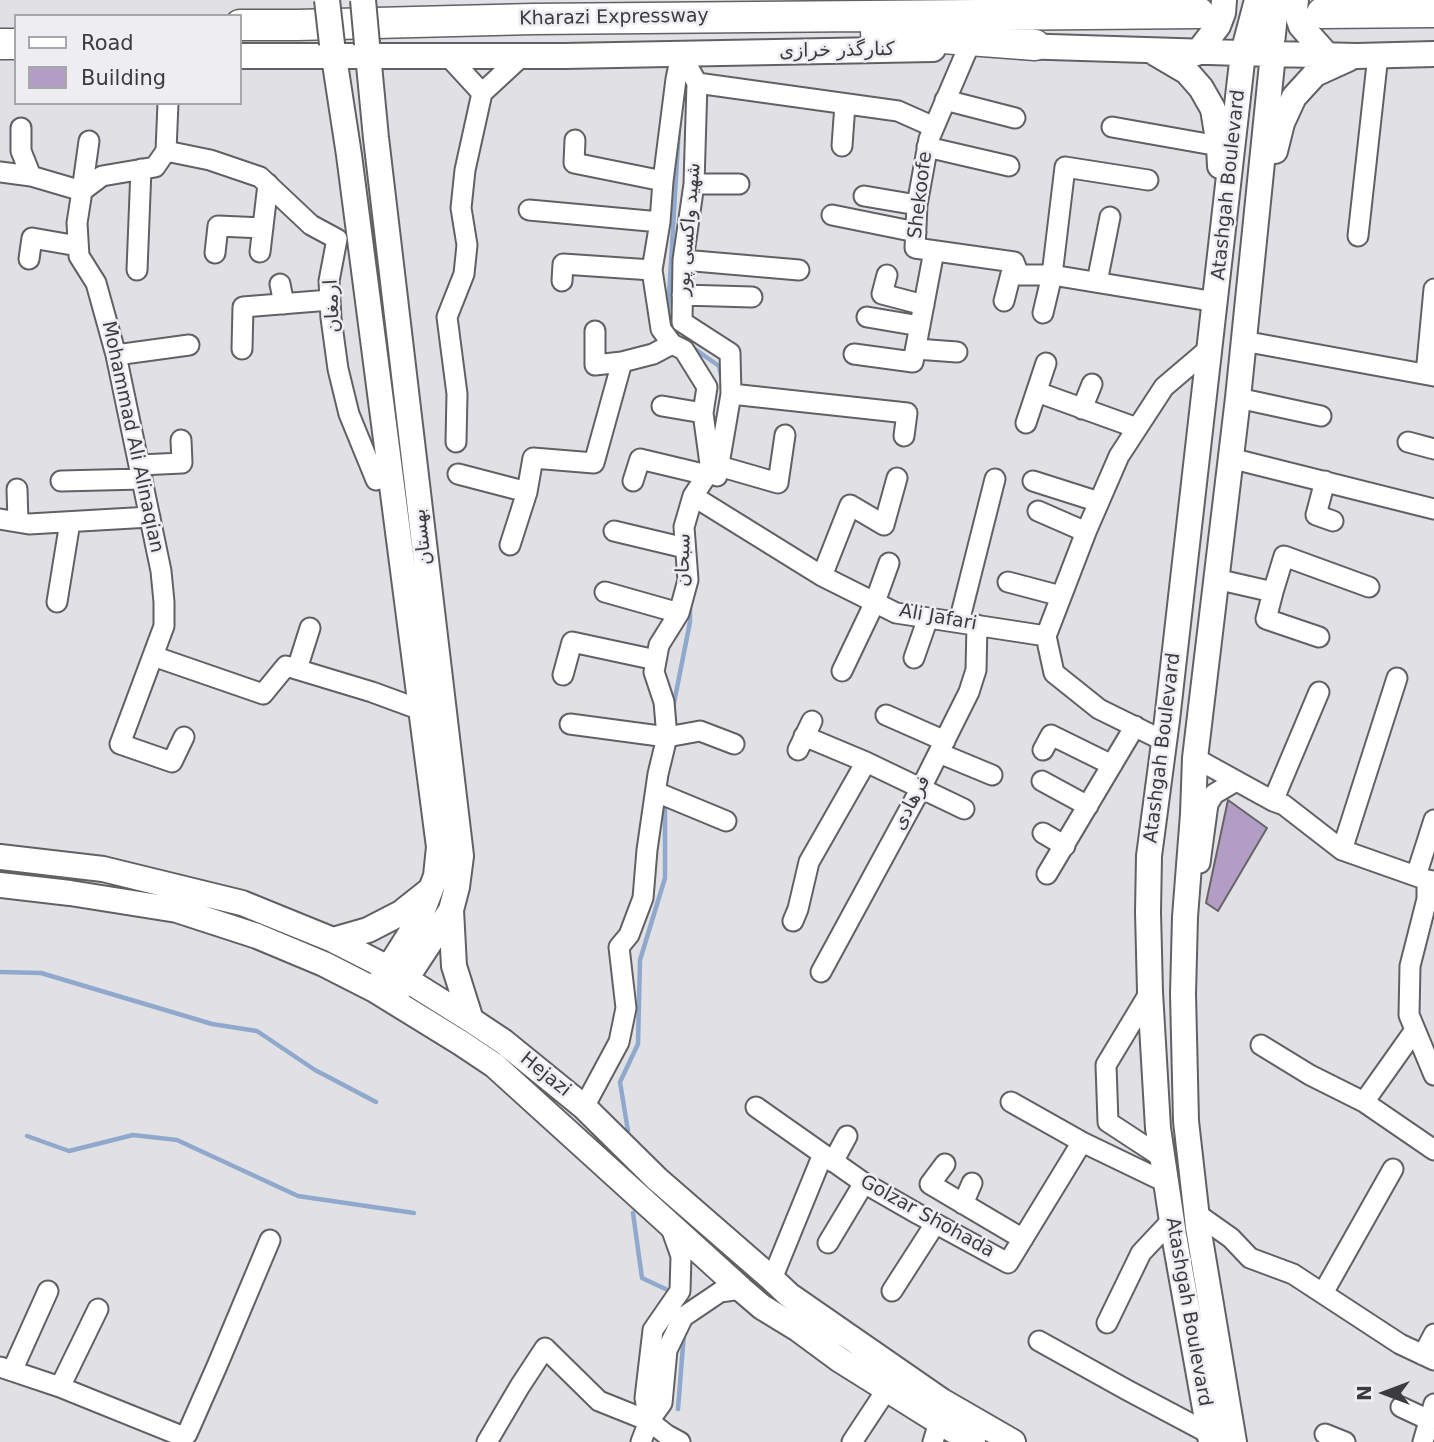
<!DOCTYPE html>
<html>
<head>
<meta charset="utf-8">
<style>
	body { margin:0 }
	#map { position:relative; width:1434px; height:1442px; overflow:hidden; background:#e1e1e5; font-family:"DejaVu Sans",sans-serif }
	canvas { display:block }
	.legend { position:absolute; left:14px; top:14px; width:228px; height:91px; box-sizing:border-box; background:#eeeef2; border:2px solid #a7a7aa; margin:0; padding:9px 12px; list-style:none; font-size:21px; color:#3c3c3e }
	.legend li { display:flex; align-items:center; gap:14px; height:35px }
	.legend b { width:35px; border:2px solid #a7a7aa }
	.north { position:absolute; left:1350px; top:1358px; width:70px; height:70px; -webkit-text-stroke:5px #eeeef2; paint-order:stroke; rotate:270deg; font-size:19px; font-weight:700; line-height:28px; text-align:center; color:#3c3c3e }
	.north::after { content:''; display:block; margin:auto; width:24px; height:32px; background:#3c3c3e; clip-path:polygon(50% 0,100% 100%,50% 72%,0 100%) }
</style>
</head>
<body>
<div id="map">
<canvas width="1434" height="1442"></canvas>
<ul class="legend">
<li><b style="height:9px;background:#fff"></b>Road</li>
<li><b style="height:19px;background:#b29dc4"></b>Building</li>
</ul>
<div class="north">N</div>
</div>
<script>
const ctx = document.querySelector('canvas').getContext('2d');
ctx.lineJoin = 'round';
const poly = rows => new Path2D(rows.map(r => 'M' + r).join(''));
function stroke(path, color, width, dash) { ctx.strokeStyle = color; ctx.lineWidth = width; ctx.lineCap = dash ? 'butt' : 'round'; ctx.setLineDash(dash || []); ctx.stroke(path); }
function fill(path, color) { ctx.fillStyle = color; ctx.fill(path, 'evenodd'); }
function drawText(font, color, halo, rows, align = 'center') {
  ctx.font = font + ' "DejaVu Sans","Noto Naskh Arabic",sans-serif'; ctx.lineWidth = 5; ctx.setLineDash([]); ctx.textBaseline = 'middle'; ctx.strokeStyle = halo; ctx.fillStyle = color; for (const [text, x, y, turn = 0] of rows) {
    ctx.save(); ctx.translate(x, y); ctx.rotate((+turn || 0) * Math.PI / 180); ctx.textAlign = isNaN(turn) ? turn : align; if (halo) ctx.strokeText(text, 0, 0); ctx.fillText(text, 0, 0); ctx.restore();
  }
}
const stream = poly([
	[668,313,679,126],
	[692,347,719,366,722,380],
	[673,708,690,622,690,603],
	[0,972,41,973,212,1024,257,1031,315,1070,376,1102],
	[628,1131,620,1082,638,1044,640,960,665,878,665,800],
	[27,1136,69,1151,133,1135,177,1140,298,1196,414,1213],
	[633,1213,642,1278,672,1292],
	[678,1409,684,1333]
]);
const building = poly([
	[1228,800,1267,828,1218,911,1206,903,1228,800]
]);
const minor = poly([
	[1275,39,1279,0],
	[968,48,929,139,917,205,915,248,1014,262,1019,275,1052,275,1216,302],
	[681,54,697,83,694,184,683,260,682,322,730,353,731,394,717,476],
	[448,56,482,93],
	[697,83,898,111,934,127],
	[945,100,1015,118],
	[168,103,166,151,155,167,102,176,82,191,77,223,79,256,96,283,116,355,161,571,164,602,164,626,120,744,172,762,184,737],
	[1112,127,1219,146],
	[21,128,21,151,31,176],
	[575,140,574,163,663,181],
	[842,146,845,104],
	[927,147,1009,166],
	[166,151,210,160,260,177,311,225,337,239,329,281,331,318,338,369,349,414,376,480],
	[0,172,31,176,82,191,89,141],
	[694,184,739,184],
	[864,196,917,205],
	[529,210,660,222],
	[832,215,916,232],
	[1358,236,1378,55],
	[260,252,268,184],
	[215,253,218,226,263,228],
	[29,259,32,238,78,246],
	[683,260,799,270],
	[137,270,141,169],
	[887,275,882,294,924,305],
	[562,281,563,264,652,270],
	[1097,282,1110,217],
	[280,284,284,304],
	[682,295,752,297],
	[1004,301,1014,262],
	[1043,313,1052,275,1065,167,1148,180],
	[867,317,920,326],
	[595,331,595,365,622,362,653,354,672,344],
	[1243,341,1434,376],
	[242,349,243,307,330,300],
	[916,349,957,352],
	[854,354,913,362,934,251],
	[116,355,189,345],
	[1426,374,1434,289],
	[1037,392,1137,428],
	[731,394,907,413,904,436],
	[1238,398,1321,416],
	[662,406,703,413],
	[1082,409,1092,384],
	[1026,423,1046,363],
	[456,442,457,394,447,317,464,274,467,245,461,208,465,170,482,93,522,56],
	[1408,442,1434,449],
	[1230,458,1434,509],
	[140,465,182,463,181,440],
	[719,466,778,483,785,435],
	[458,474,527,492,533,458,594,463,622,362],
	[61,481,142,479],
	[633,481,640,459,707,475],
	[1033,481,1099,502],
	[1325,481,1316,515,1333,521],
	[17,489,18,522],
	[693,496,822,576,896,613,1046,636,1054,673,1099,709,1164,741],
	[1038,511,1086,532],
	[0,519,29,524,150,517],
	[614,531,685,548],
	[510,545,527,492],
	[822,576,850,505,884,525,897,478],
	[1216,579,1273,592,1284,556,1369,587],
	[1008,582,1061,596],
	[605,592,679,613],
	[1273,592,1266,619,1319,637],
	[57,602,70,522],
	[959,622,995,479],
	[1046,636,1086,532,1119,456,1164,387,1211,347],
	[153,656,263,694,286,666,372,692,421,710],
	[914,658,928,618],
	[297,669,310,628],
	[842,671,875,602,889,563],
	[563,675,572,642,656,660],
	[886,715,945,741],
	[570,724,667,737,700,731,734,744],
	[804,736,866,762],
	[798,750,812,721],
	[1043,750,1051,735,1112,765],
	[939,753,992,775],
	[1195,758,1273,801,1284,805,1342,850,1427,880,1434,881],
	[1042,781,1088,806],
	[656,792,726,821],
	[1273,801,1319,692],
	[1043,833,1065,846],
	[1342,850,1397,678],
	[1200,863,1208,804,1214,794,1236,781],
	[1047,874,1135,726],
	[1416,876,1434,820],
	[1427,880,1427,899,1410,966,1409,1015,1434,1075],
	[793,921,798,909,809,862,866,762,964,809],
	[821,972,921,788,969,692,976,670,977,625],
	[1150,992,1106,1065,1108,1122,1163,1158],
	[1261,1045,1310,1075,1364,1102,1434,1150],
	[1011,1102,1082,1142],
	[1364,1102,1415,1030],
	[584,1107,619,1042,626,1008,619,947,629,935,643,898,647,850,658,774,667,737,664,702,654,672,659,645,679,613,688,580,684,527,693,496,707,475,710,464,703,413,707,387,684,350,672,344,661,329,652,270,660,222,663,181,676,79,681,54],
	[756,1107,864,1183,918,1214,1008,1263,1082,1142,1167,1183],
	[833,1162,847,1136],
	[945,1164,930,1184,1023,1239],
	[963,1204,972,1183],
	[1197,1214,1231,1238,1250,1258,1293,1274,1400,1344,1434,1360],
	[828,1243,864,1183],
	[772,1279,823,1154],
	[892,1291,935,1224],
	[1323,1293,1393,1169],
	[1107,1323,1141,1253,1172,1220],
	[1039,1341,1127,1390,1210,1434],
	[1423,1355,1434,1334],
	[0,1367,60,1387,184,1437,187,1434,217,1366,270,1240],
	[12,1371,48,1291],
	[60,1387,98,1309],
	[1401,1407,1429,1420],
	[649,1421,645,1398,653,1330,680,1291,681,1256,670,1225],
	[1325,1434,1345,1442],
	[487,1442,520,1386,545,1348,599,1401,649,1421,667,1435,680,1442],
	[641,1442,649,1421,662,1403,667,1350,683,1317,720,1292,741,1289],
	[852,1442,887,1389],
	[933,1442,939,1422],
	[1423,1442,1434,1404]
]);
const major = poly([
	[1296,0,1295,9,1301,26,1327,55],
	[332,44,349,155,439,847,436,876,419,920,381,980],
	[367,44,376,138,461,856,457,887,451,910,398,991],
	[1018,46,1273,54,1357,56,1434,54],
	[1153,52,1187,72,1201,88,1213,109,1219,146,1220,166],
	[1197,53,1218,26,1223,13,1224,0],
	[240,56,564,56,933,49],
	[1275,151,1282,123,1294,97,1315,74,1348,59],
	[0,857,103,869,242,903,333,940,388,968,471,1020,504,1042,584,1107,657,1179,772,1279,789,1295,942,1401,1013,1442],
	[0,885,70,893,177,910,257,936,324,964,375,990,461,1043,494,1065,741,1289,762,1307,798,1329,840,1360,939,1422,973,1442],
	[451,910,454,966,471,1020],
	[333,940,368,930,401,913,430,890],
	[1211,1442,1174,1235,1158,1128,1150,992,1148,912,1149,856,1167,720,1243,53,1257,0],
	[1234,1442,1198,1227,1186,1121,1183,994,1185,917,1193,814,1195,758,1238,398,1273,54,1266,17,1259,0]
]);
const highway = poly([
	[1322,13,1434,12],
	[240,25,297,25,533,19,1199,13],
	[876,33,1035,45],
	[0,44,16,44]
]);
const majorBridge = poly([
	[327,0,332,44],
	[363,0,367,44]
]);
const streetNames = [
	["Kharazi Expressway",614,18,-1],
	["کنارگذر خرازی",837,51,-1],
	["Atashgah Boulevard",1229,185,-84],
	["Shekoofe",921,195,-83],
	["شهید واکسی پور",689,229,-85],
	["ارمغان",333,306,-93],
	["Mohammad Ali Alinaqian",132,437,78],
	["بهستان",423,537,-97],
	["سبحان",684,560,-89],
	["Ali Jafari",938,618,10],
	["Atashgah Boulevard",1163,748,-83],
	["فرهادی",912,803,-62],
	["Hejazi",545,1075,39],
	["Golzar Shohada",927,1217,29],
	["Atashgah Boulevard",1188,1312,80]
];
stroke(stream, '#8fa8cc', 4.5);
fill(building, '#b29dc4');
stroke(building, '#666467', 2);
stroke(minor, '#616164', 23);
stroke(major, '#616164', 28);
stroke(highway, '#616164', 33);
stroke(minor, '#fff', 19);
stroke(major, '#fff', 24);
stroke(highway, '#fff', 30);
stroke(majorBridge, '#616164', 28, []);
stroke(majorBridge, '#fff', 24);
drawText('19px', '#3c3c3e', '#eeeef2', streetNames);
</script>
</body>
</html>
